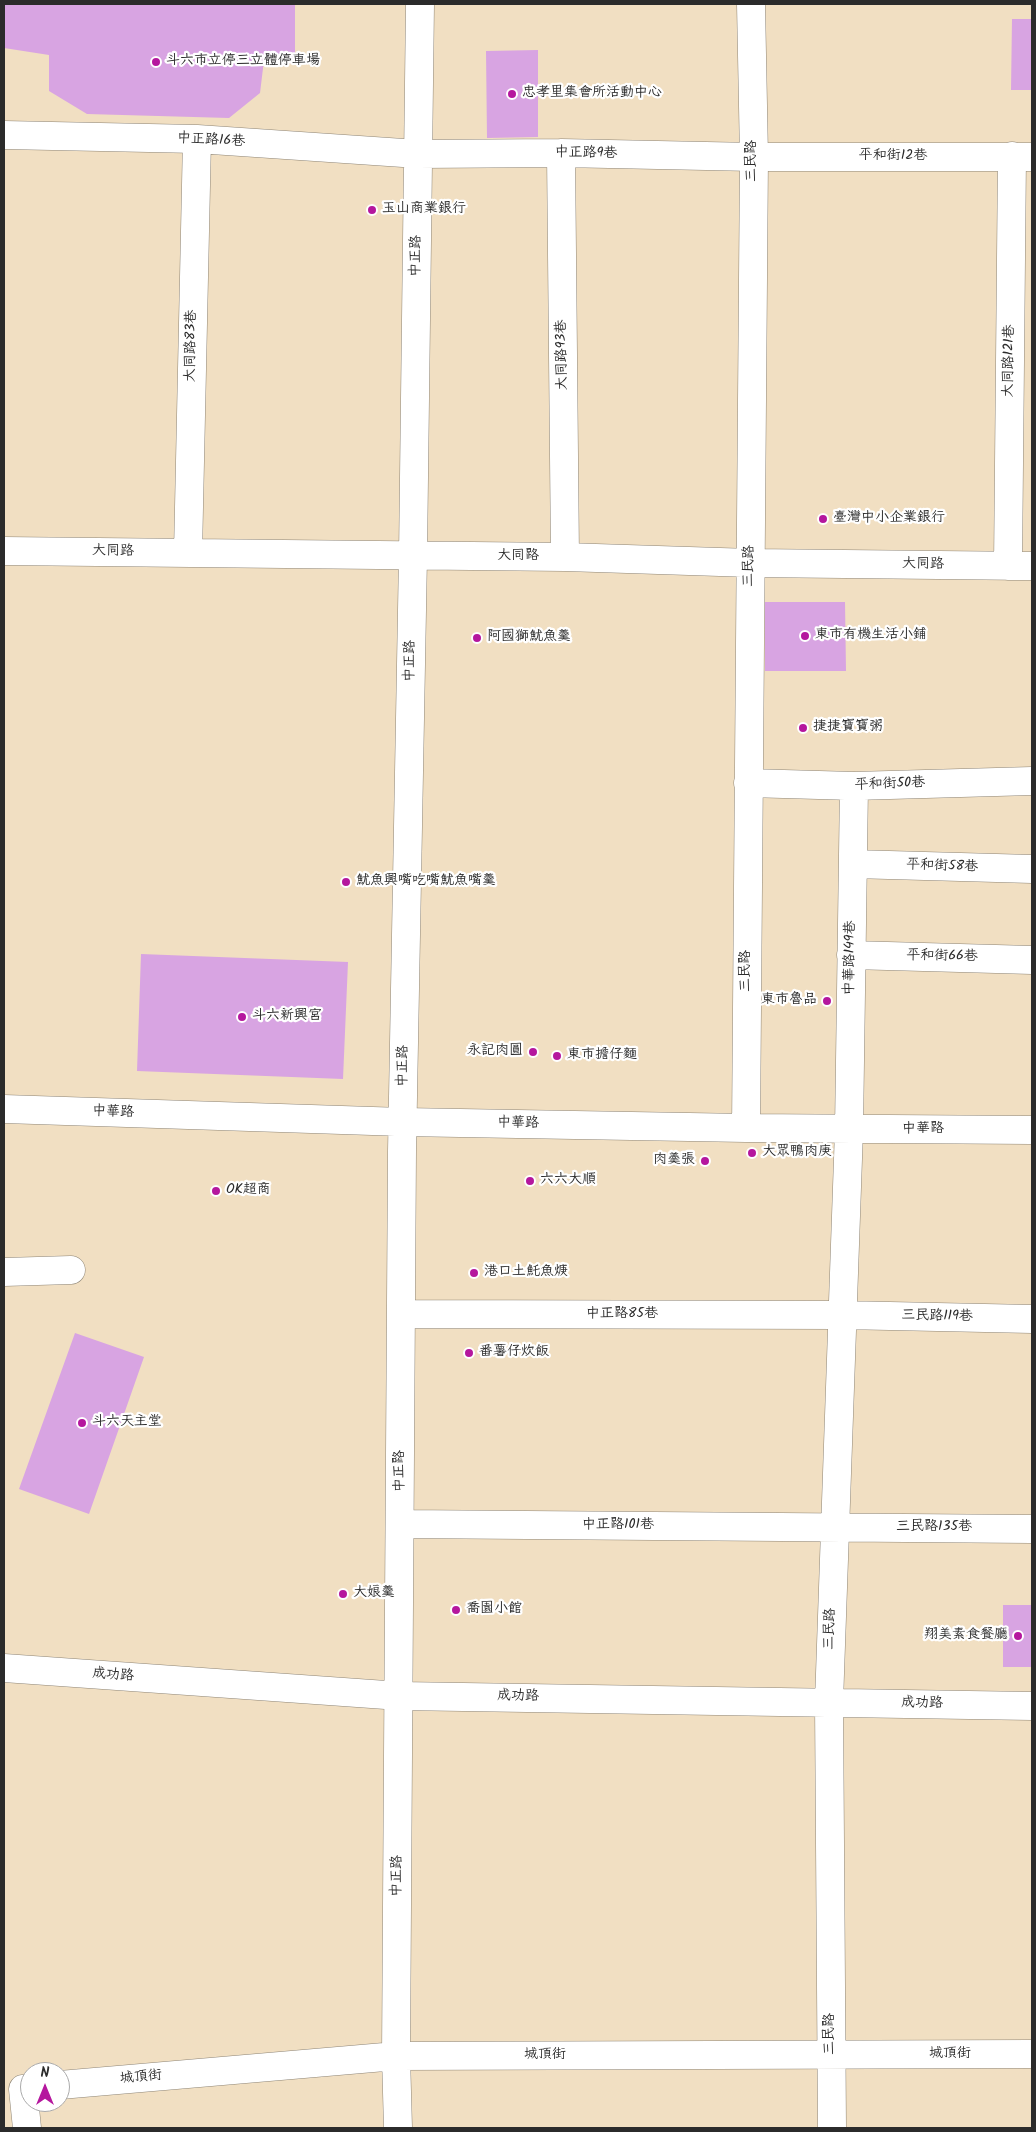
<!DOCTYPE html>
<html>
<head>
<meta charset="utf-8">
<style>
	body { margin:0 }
	#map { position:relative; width:1036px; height:2132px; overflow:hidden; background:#f1dfc2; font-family:Kalam,sans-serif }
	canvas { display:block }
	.frame { position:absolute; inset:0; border:5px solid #2b2b2b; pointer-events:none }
	.north { position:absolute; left:20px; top:2062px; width:50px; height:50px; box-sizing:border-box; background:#fff; border:1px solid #aaa; border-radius:50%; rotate:0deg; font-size:14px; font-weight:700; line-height:20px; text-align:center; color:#2b2b2b }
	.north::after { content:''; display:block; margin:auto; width:18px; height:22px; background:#b5179e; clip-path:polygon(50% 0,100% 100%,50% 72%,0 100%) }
</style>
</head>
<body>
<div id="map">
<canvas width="1036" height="2132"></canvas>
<div class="frame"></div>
<div class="north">N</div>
</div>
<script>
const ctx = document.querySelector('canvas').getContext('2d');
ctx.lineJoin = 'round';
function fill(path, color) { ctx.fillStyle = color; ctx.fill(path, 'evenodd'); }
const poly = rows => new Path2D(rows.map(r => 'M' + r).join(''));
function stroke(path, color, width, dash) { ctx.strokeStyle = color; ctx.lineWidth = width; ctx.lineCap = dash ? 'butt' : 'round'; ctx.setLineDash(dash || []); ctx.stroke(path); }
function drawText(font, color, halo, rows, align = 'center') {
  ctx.font = font + ' Kalam,"LXGW WenKai TC",sans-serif'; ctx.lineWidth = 4.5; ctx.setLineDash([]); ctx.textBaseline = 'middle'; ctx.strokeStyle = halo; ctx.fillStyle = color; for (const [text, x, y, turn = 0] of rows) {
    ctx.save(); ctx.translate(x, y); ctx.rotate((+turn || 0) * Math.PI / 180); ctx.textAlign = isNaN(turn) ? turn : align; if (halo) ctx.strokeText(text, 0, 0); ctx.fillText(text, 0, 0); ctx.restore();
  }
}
const building = poly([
	[4,4,295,4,295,64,264,60,260,93,229,118,87,114,49,91,49,55,4,48],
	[1012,19,1032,19,1032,90,1011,90],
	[538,50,538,137,487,138,486,51],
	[765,602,845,602,846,671,765,671],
	[141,954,348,962,343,1079,137,1071],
	[75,1333,144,1357,89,1514,19,1489],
	[1003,1605,1032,1605,1032,1667,1003,1667]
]);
const minor = poly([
	[4,135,197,139,418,154,561,153,754,157,1032,157],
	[561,153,565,557],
	[4,551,565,557,751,563,1032,566],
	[188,553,197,139],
	[1008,566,1012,156],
	[748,783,854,786,1032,781],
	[853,864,1032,869],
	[851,955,1032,960],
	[4,1109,403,1122,746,1128,1032,1130],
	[746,1128,754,157,751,4],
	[4,1272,71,1270],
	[402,1314,842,1315,1032,1319],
	[401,1524,1032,1529],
	[4,1668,400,1696,1032,1706],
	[60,2085,396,2056,1032,2054],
	[23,2089,27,2128],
	[398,2128,396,2056,402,1151,413,556,420,4],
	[832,2128,829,1702,849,1130,854,786]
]);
const markers = [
	[156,62,5,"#b5179e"],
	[512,94,5,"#b5179e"],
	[372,210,5,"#b5179e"],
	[823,519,5,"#b5179e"],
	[805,636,5,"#b5179e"],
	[477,638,5,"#b5179e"],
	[803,728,5,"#b5179e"],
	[346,882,5,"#b5179e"],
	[827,1001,5,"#b5179e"],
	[242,1017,5,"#b5179e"],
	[533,1052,5,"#b5179e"],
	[557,1056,5,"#b5179e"],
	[752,1153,5,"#b5179e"],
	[705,1161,5,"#b5179e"],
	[530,1181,5,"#b5179e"],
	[216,1191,5,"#b5179e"],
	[474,1273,5,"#b5179e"],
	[469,1353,5,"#b5179e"],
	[82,1423,5,"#b5179e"],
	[343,1594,5,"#b5179e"],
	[456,1610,5,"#b5179e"],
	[1018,1636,5,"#b5179e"]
];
const poiNames = [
	["斗六市立停三立體停車場",166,62],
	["忠孝里集會所活動中心",522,94],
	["玉山商業銀行",382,210],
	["臺灣中小企業銀行",833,519],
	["東市有機生活小鋪",815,636],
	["阿國獅魷魚羹",487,638],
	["捷捷寶寶粥",813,728],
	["魷魚興嘴吃嘴魷魚嘴羹",356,882],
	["東市魯品",817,1001,"right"],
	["斗六新興宮",252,1017],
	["永記肉圓",523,1052,"right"],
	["東市擔仔麵",567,1056],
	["大眾鴨肉庚",762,1153],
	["肉羮張",695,1161,"right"],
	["六六大順",540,1181],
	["OK超商",226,1191],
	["港口土魠魚焿",484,1273],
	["番薯仔炊飯",479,1353],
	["斗六天主堂",92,1423],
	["大娘羹",353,1594],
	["喬園小館",466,1610],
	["翔美素食餐廳",1008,1636,"right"]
];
const streetNames = [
	["中正路16巷",211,141,3],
	["中正路9巷",586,154,1],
	["平和街12巷",893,157],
	["三民路",753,161,-90],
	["中正路",417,256,-89],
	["大同路83巷",192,346,-89],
	["大同路93巷",563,355,-91],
	["大同路121巷",1010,361,-89],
	["大同路",113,552,1],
	["大同路",518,557],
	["大同路",923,565,1],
	["三民路",750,566,-89],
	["中正路",411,661,-89],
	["平和街50巷",890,785,-2],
	["平和街58巷",942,867,2],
	["平和街66巷",942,957,1],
	["中華路149巷",851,958,-89],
	["三民路",747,971,-90],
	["中正路",404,1066,-89],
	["中華路",113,1113,2],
	["中華路",518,1124,1],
	["中華路",923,1130],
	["中正路85巷",622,1315],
	["三民路119巷",937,1317,1],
	["中正路",401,1471,-90],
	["中正路101巷",618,1526],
	["三民路135巷",934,1528],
	["三民路",831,1629,-88],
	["成功路",113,1676,4],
	["成功路",518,1697,1],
	["成功路",922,1704,1],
	["中正路",398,1876,-89],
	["三民路",831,2034,-90],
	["城頂街",950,2055],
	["城頂街",545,2056],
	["城頂街",141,2078,-5]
];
fill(building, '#d8a4e2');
stroke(minor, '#8e8576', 29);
stroke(minor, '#fff', 28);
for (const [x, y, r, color] of markers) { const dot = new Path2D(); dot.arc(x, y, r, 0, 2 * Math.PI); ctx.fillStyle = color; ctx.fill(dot); stroke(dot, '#fff', 2); }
drawText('14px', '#2b2b2b', '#fff', poiNames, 'left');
drawText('14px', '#2b2b2b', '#fff', streetNames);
</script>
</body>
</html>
